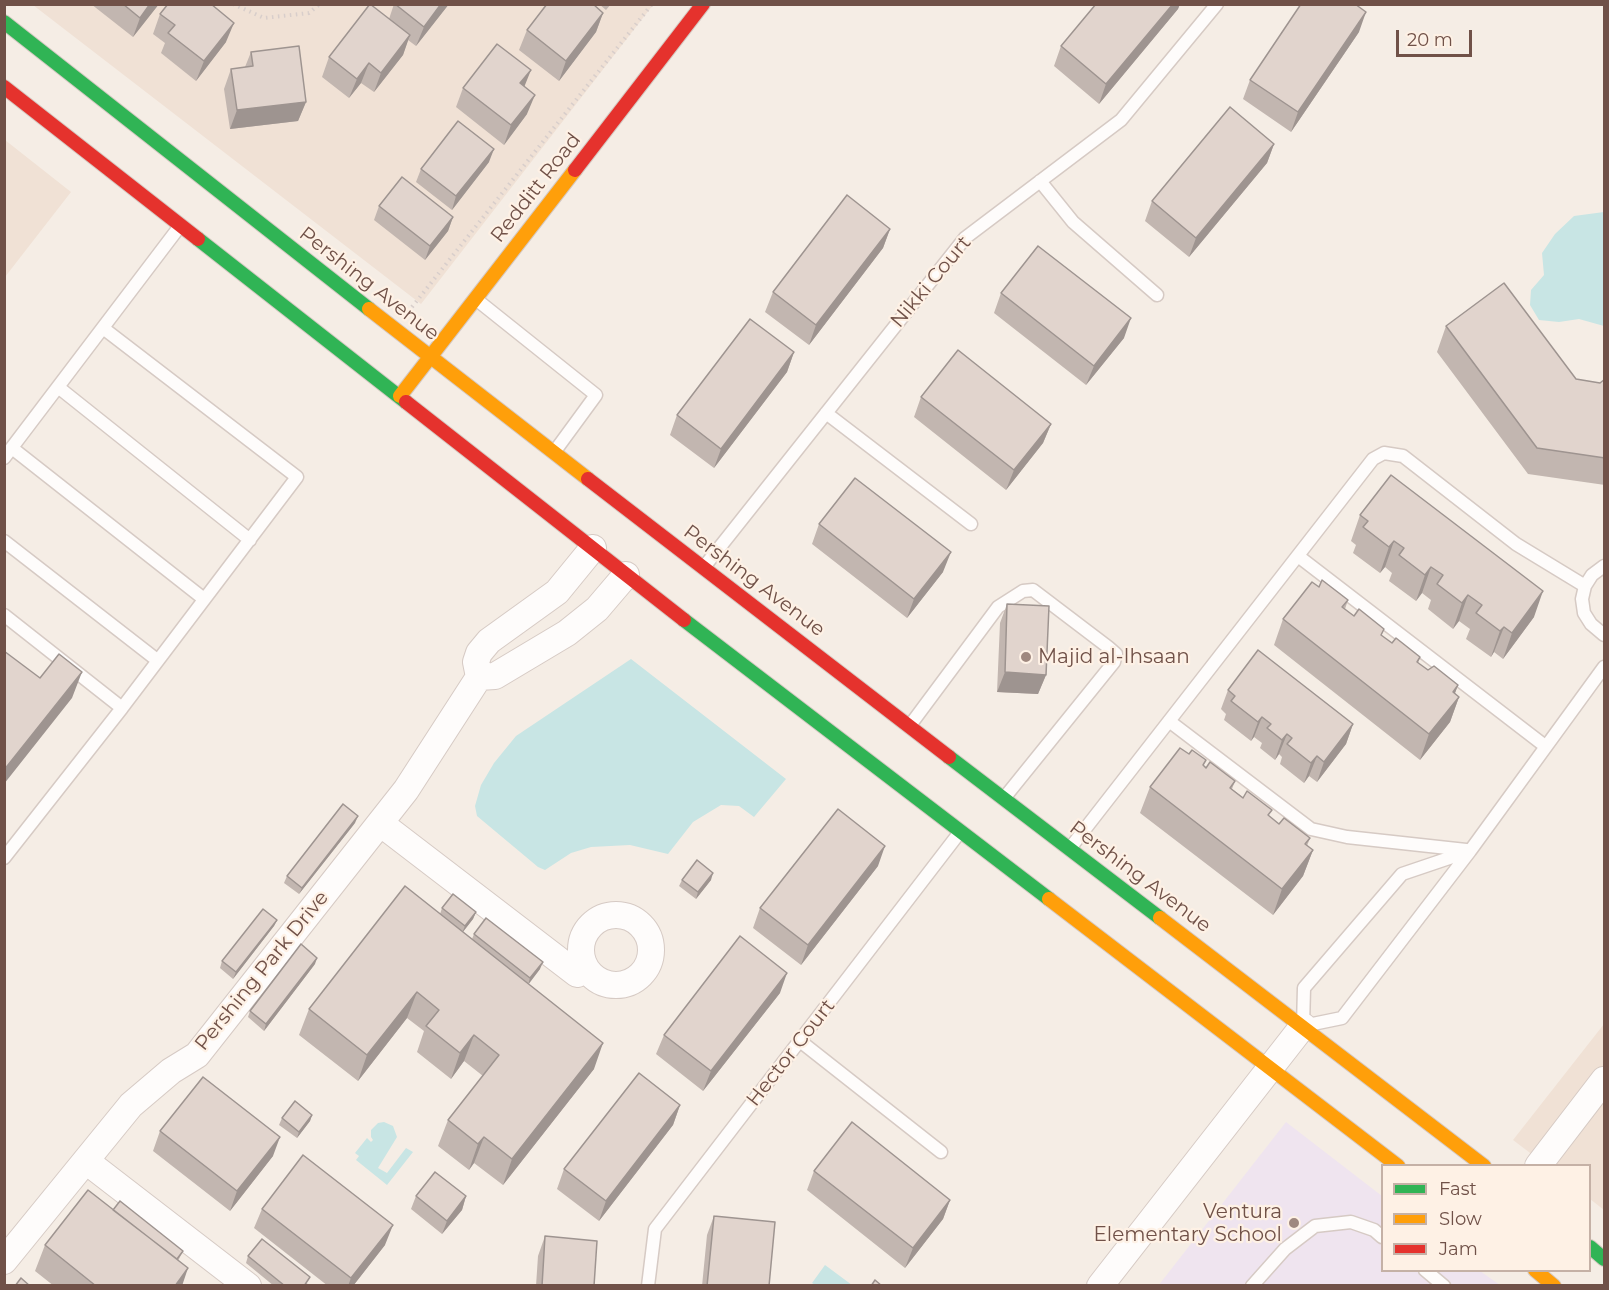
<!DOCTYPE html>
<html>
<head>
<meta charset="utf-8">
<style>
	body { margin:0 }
	#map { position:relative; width:1609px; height:1290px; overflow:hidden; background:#f5ede5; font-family:Montserrat,sans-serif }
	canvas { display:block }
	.frame { position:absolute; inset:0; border:6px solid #705148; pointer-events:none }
	.legend { position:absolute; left:1381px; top:1164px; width:210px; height:108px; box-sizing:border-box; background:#fef1e5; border:2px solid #c5b1a6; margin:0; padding:8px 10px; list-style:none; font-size:18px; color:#705148 }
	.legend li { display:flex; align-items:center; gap:12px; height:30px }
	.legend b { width:30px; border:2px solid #c5b1a6 }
	.scale { position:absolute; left:1396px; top:30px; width:76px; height:27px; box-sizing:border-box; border:3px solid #705148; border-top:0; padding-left:8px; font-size:18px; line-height:21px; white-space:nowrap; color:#705148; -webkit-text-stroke:4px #fef1e5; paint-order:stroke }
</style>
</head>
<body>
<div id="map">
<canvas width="1609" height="1290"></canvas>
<div class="frame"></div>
<ul class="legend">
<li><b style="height:8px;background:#30b455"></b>Fast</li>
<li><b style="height:8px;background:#ff9f0a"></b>Slow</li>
<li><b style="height:8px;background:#e5322d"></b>Jam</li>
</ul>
<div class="scale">20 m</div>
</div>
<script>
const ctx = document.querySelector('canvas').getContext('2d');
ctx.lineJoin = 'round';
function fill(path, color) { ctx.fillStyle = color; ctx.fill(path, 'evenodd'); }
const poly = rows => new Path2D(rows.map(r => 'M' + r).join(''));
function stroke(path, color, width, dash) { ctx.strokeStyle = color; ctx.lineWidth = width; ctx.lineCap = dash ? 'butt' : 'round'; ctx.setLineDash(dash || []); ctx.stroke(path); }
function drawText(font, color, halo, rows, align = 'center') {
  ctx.font = font + ' Montserrat,sans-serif'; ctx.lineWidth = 4.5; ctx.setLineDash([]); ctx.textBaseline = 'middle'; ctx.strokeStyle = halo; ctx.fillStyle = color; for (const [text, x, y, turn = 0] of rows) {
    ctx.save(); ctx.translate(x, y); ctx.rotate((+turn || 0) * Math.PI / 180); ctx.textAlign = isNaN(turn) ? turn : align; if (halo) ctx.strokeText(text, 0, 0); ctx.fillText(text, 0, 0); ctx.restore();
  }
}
const residential = poly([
	[33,5,653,5,421,304],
	[5,140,71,192,5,277,4,277],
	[1604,1024,1604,1210,1590,1199,1590,1166,1546,1165,1513,1140]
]);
const education = poly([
	[1286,1122,1382,1196,1382,1270,1480,1271,1500,1285,1158,1286]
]);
const water = poly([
	[1604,212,1604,326,1579,319,1559,322,1539,320,1530,305,1531,290,1544,275,1542,253,1555,234,1574,216],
	[631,659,786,779,754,817,739,806,721,805,693,822,668,854,630,845,591,847,571,853,545,870,538,867,477,816,475,806,481,785,494,763,516,736],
	[384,1122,393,1126,397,1137,378,1168,387,1173,406,1148,413,1152,387,1185,356,1160,359,1156,355,1153,367,1138,371,1142,373,1140,371,1137,371,1130,378,1123],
	[825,1265,852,1285,815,1285,812,1283]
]);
const path = poly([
	[233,4,264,18,309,13,320,4],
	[412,307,652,4]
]);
const lane = poly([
	[1040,181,1073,222,1157,295],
	[477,300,596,395,555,451],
	[103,328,297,477,122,708],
	[58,387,250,540],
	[826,413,971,524],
	[12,448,204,599],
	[4,458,180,226],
	[4,541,157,660],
	[1298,556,1545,746],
	[1604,566,1592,575,1585,586,1582,599,1584,613,1591,624,1604,635],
	[704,567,965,238,1121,120,1217,4],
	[4,615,122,708,4,858],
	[1169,721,1311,829,1347,837,1466,850],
	[911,724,998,607,1023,591,1033,590,1108,647,1116,654,1114,662,1005,797],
	[1071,847,1373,459,1384,453,1403,456,1516,544,1585,586],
	[1470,851,1402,874,1304,988,1303,1026,1342,1018,1470,851,1604,667],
	[800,1041,941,1152],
	[1425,1270,1444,1286],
	[648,1286,655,1229,960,832],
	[1252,1286,1285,1249,1315,1226,1351,1222,1374,1230,1382,1237]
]);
const street = poly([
	[479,677,495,676,567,633,597,609,626,575],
	[380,823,577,974,584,964],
	'581 950a35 35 0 1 1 70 0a35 35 0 1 1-70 0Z',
	[86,1161,248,1286],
	[1538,1166,1604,1080],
	[4,1261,131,1105,171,1071,197,1055,406,790,479,677,476,662,479,653,489,641,557,592,593,548],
	[1100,1286,1303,1026]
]);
const fast = poly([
	[4,22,369,309],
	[198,239,406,402],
	[684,620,1049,899],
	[949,757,1160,918],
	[1590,1247,1604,1259]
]);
const slow = poly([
	[369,309,588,479],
	[400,396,575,170],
	[1049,899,1398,1166],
	[1160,918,1484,1166],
	[1535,1270,1554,1286]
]);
const jam = poly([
	[4,87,198,239],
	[575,170,703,4],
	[406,402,684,620],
	[588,479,949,757]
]);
const wall = poly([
	[91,4,159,4,133,37],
	[394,4,449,4,416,46,408,40,403,55,374,92,361,83,349,98,322,77,329,57,389,19],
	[599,4,611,4,606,10],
	[1096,4,1180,4,1178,9,1099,104,1054,66,1061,46],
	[603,13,596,32,559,81,519,50,527,30],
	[160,14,226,42,196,81,161,53,165,43,153,34],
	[1359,32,1291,132,1243,99,1250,80],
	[251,52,306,102,298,121,230,129,224,89,231,69,245,67],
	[525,87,527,114,504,145,456,107,463,88],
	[1274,144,1267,163,1189,257,1145,221,1152,201],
	[489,162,452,210,416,182,421,169],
	[379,206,453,217,448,231,425,260,374,220],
	[890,229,883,248,809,345,765,312,773,292],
	[1001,293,1124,338,1086,385,994,313],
	[1446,326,1576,379,1600,383,1605,379,1605,485,1528,474,1437,352],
	[794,352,787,372,714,468,670,435,677,415],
	[921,397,1051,424,1043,443,1006,490,914,417],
	[1360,515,1534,617,1503,659,1494,652,1491,657,1466,639,1470,629,1459,621,1453,629,1428,609,1431,600,1422,593,1416,601,1389,581,1392,573,1385,567,1380,573,1353,553,1356,545,1351,541],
	[819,524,943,572,907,618,812,544],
	[1348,600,1345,609,1354,616,1392,643,1420,657,1418,663,1428,670,1458,685,1455,693,1459,697,1450,722,1420,760,1274,645,1283,619],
	[1007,604,1046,675,1038,694,997,692,1000,623],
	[1228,690,1353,724,1346,744,1317,782,1309,776,1304,783,1280,764,1282,757,1279,754,1275,760,1260,748,1262,743,1254,737,1251,741,1224,720,1226,714,1221,709],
	[1204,766,1235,781,1232,789,1279,824,1310,838,1307,846,1313,850,1303,876,1273,915,1140,813,1150,787],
	[355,823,299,894,284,883,287,876],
	[878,866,801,965,753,928,760,908],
	[682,880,711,880,696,899,679,886],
	[442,908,476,912,473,919,463,932,472,939,474,934,540,969,528,984,594,1069,503,1185,474,1163,469,1170,438,1146,448,1120,483,1076,464,1061,451,1079,417,1052,424,1031,407,1018,358,1081,299,1035,309,1009,440,914],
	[277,920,274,926,233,979,220,968,222,961],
	[315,964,264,1031,248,1017,250,1011],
	[780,993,703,1091,656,1054,664,1035],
	[680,1105,673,1125,599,1221,557,1189,564,1169],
	[312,1115,310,1121,297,1138,279,1125,282,1118],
	[160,1131,273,1156,230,1211,153,1151],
	[814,1171,950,1200,943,1219,905,1268,807,1190],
	[416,1196,466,1196,462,1210,442,1234,411,1209],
	[262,1209,385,1245,353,1286,328,1286,254,1228],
	[113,1210,183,1251,178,1261,182,1286,54,1286,35,1271,45,1245],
	[714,1216,769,1286,702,1286,707,1235],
	[545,1236,594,1286,536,1286,538,1256],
	[248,1256,308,1284,307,1286,274,1286,246,1263]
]);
const shadedWall = poly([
	[150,4,159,4,133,37,140,18],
	[441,4,449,4,416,46,424,27],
	[1173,4,1180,4,1178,9,1099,104,1106,84],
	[1366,12,1359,32,1291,132,1298,112],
	[603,13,596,32,559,81,566,61],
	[234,23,226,42,196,81,204,61],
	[410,35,403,55,374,92,381,73],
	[369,63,361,83,349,98,357,79],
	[531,70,523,90,520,83],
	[535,95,527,114,504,145,511,125],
	[306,102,298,121,230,129,237,110],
	[1274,144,1267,163,1189,257,1196,238],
	[494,149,489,162,452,210,456,196],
	[453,217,448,231,425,260,430,246],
	[890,229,883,248,809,345,816,325],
	[1131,318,1124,338,1086,385,1094,366],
	[794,352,787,372,714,468,721,449],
	[1051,424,1043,443,1006,490,1014,470],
	[1394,541,1385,567,1380,573,1389,547],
	[951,552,943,572,907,618,914,599],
	[1431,567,1422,593,1416,601,1425,575],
	[1543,591,1534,617,1503,659,1512,633],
	[1468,595,1459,621,1453,629,1462,603],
	[1504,627,1494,652,1491,657,1500,631],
	[82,672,72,698,4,784,4,770],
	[1005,672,1046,675,1038,694,997,692],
	[1458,685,1449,709,1459,697,1450,722,1420,760,1429,734,1453,692],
	[1262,717,1254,737,1251,741,1258,722],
	[1353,724,1346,744,1317,782,1324,762],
	[1287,734,1279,754,1275,760,1282,740],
	[1317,756,1309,776,1304,783,1311,763],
	[358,816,355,823,299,894,302,888],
	[885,846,878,866,801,965,808,945],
	[1313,850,1303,876,1273,915,1282,889],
	[713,873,711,880,696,899,698,892],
	[476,912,473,919,462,933,465,926],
	[277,920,274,926,233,979,236,972],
	[317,958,315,964,264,1031,266,1024],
	[543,962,540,969,528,985,530,978],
	[787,973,780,993,703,1091,711,1071],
	[417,992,407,1018,358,1081,367,1055],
	[474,1035,464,1061,451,1079,460,1053],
	[603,1043,594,1069,503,1185,512,1159],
	[680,1105,673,1125,599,1221,606,1201],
	[312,1115,310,1121,297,1138,299,1132],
	[280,1137,273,1156,230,1211,237,1191],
	[484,1137,474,1163,469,1170,478,1144],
	[466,1196,462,1210,442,1234,447,1221],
	[950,1200,943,1219,905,1268,913,1248],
	[393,1225,385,1245,353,1286,348,1286,351,1278],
	[188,1268,182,1286,175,1286]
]);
const building = poly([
	[123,4,150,4,140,18,123,4],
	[168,4,211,4,234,23,204,61,168,33,175,25,160,14,168,4],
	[370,4,410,35,381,73,369,63,357,79,329,57,370,4],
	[395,4,441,4,424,27,395,4],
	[547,4,593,4,603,13,566,61,527,30,547,4],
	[1096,4,1173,4,1106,84,1061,46,1096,4],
	[1301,4,1355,4,1366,12,1298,112,1250,80,1301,4],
	[497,44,531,70,520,83,535,95,511,125,463,88,497,44],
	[299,46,306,102,237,110,231,69,253,66,251,52,299,46],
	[1230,107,1274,144,1196,238,1152,201,1230,107],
	[458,121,494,149,456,196,421,169,458,121],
	[402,177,453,217,430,246,379,206,402,177],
	[847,195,890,229,816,325,773,292,847,195],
	[1038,246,1131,318,1094,366,1001,293,1038,246],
	[1504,283,1576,379,1600,383,1605,379,1605,458,1537,448,1446,326,1504,283],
	[750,319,794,352,721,449,677,415,750,319],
	[958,350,1051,424,1014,470,921,397,958,350],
	[1391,475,1543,591,1512,633,1504,627,1500,631,1476,613,1482,605,1468,595,1462,603,1437,584,1443,575,1431,567,1425,575,1399,555,1404,548,1394,541,1389,547,1363,527,1368,521,1360,515,1391,475],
	[855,478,951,552,914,599,819,524,855,478],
	[1322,580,1348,600,1342,607,1354,616,1359,609,1384,629,1381,635,1392,643,1396,638,1420,657,1417,662,1428,670,1434,666,1458,685,1453,692,1459,697,1429,734,1283,619,1312,582,1319,587,1322,580],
	[1007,604,1049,606,1046,675,1005,672,1007,604],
	[1258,650,1353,724,1324,762,1317,756,1311,763,1287,744,1292,738,1287,734,1282,740,1267,728,1271,724,1262,717,1258,722,1231,701,1235,696,1228,690,1258,650],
	[4,651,40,678,59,654,82,672,4,770,4,651],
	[1180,748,1189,754,1192,750,1206,760,1203,765,1206,768,1210,762,1235,781,1230,788,1243,798,1247,791,1272,810,1268,815,1279,824,1284,818,1310,838,1305,844,1313,850,1282,889,1150,787,1180,748],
	[343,804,358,816,302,888,287,876,343,804],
	[838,809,885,846,808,945,760,908,838,809],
	[697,860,713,873,698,892,682,880,697,860],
	[405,886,603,1043,512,1159,484,1137,478,1144,448,1120,499,1055,474,1035,460,1053,426,1026,439,1010,417,992,367,1055,309,1009,405,886],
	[453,894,476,912,465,926,442,908,453,894],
	[263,909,277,920,236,972,222,961,263,909],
	[486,918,543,962,530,978,474,934,486,918],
	[740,936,787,973,711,1071,664,1035,740,936],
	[301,944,317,958,266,1024,250,1011,301,944],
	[639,1073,680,1105,606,1201,564,1169,639,1073],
	[203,1077,280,1137,237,1191,160,1131,203,1077],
	[295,1101,312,1115,299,1132,282,1118,295,1101],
	[852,1122,950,1200,913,1248,814,1171,852,1122],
	[303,1155,393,1225,351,1278,262,1209,303,1155],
	[435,1172,466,1196,447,1221,416,1196,435,1172],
	[88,1190,188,1268,175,1286,96,1286,45,1245,88,1190],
	[120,1201,183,1251,177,1259,113,1210,120,1201],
	[714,1216,775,1222,769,1286,707,1286,714,1216],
	[545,1236,597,1241,594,1286,542,1286,545,1236],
	[262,1239,310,1277,304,1286,285,1286,248,1256,262,1239],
	[21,1278,30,1286,15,1286,21,1278],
	[875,1280,882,1286,871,1286,875,1280]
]);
const markers = [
	[1026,657,6,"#9f887f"],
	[1294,1223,6,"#9f887f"]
];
const streetNames = [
	["Redditt Road",536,188,-52],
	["Nikki Court",931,282,-50],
	["Pershing Avenue",369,284,38],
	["Pershing Avenue",754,581,37],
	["Pershing Avenue",1140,877,37],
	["Pershing Park Drive",262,971,-51],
	["Hector Court",791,1053,-52]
];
const poiNames = [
	["Majid al-Ihsaan",1038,657],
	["Ventura",1282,1212,"right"],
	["Elementary School",1282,1235,"right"]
];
fill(residential, '#f0e1d5');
fill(education, '#efe4ef');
fill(water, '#c8e5e4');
stroke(lane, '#d6cac4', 15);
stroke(street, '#d6cac4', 28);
stroke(fast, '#d5c9c2', 16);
stroke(slow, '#d5c9c2', 16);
stroke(jam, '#d5c9c2', 16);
stroke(path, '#d8cecb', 4, [1.5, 4.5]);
stroke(lane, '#fefcfb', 12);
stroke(street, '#fefcfb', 26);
stroke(fast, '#30b455', 14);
stroke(slow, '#ff9f0a', 14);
stroke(jam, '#e5322d', 14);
fill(wall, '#c2b6b0');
fill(shadedWall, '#9e9490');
fill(building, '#e1d4cd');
stroke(building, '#9e9490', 1.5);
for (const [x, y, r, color] of markers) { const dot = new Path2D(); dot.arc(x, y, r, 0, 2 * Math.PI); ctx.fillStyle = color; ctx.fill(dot); stroke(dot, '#fef1e5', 2); }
drawText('20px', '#705148', '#fef1e5', streetNames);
drawText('20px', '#705148', '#fef1e5', poiNames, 'left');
</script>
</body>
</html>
